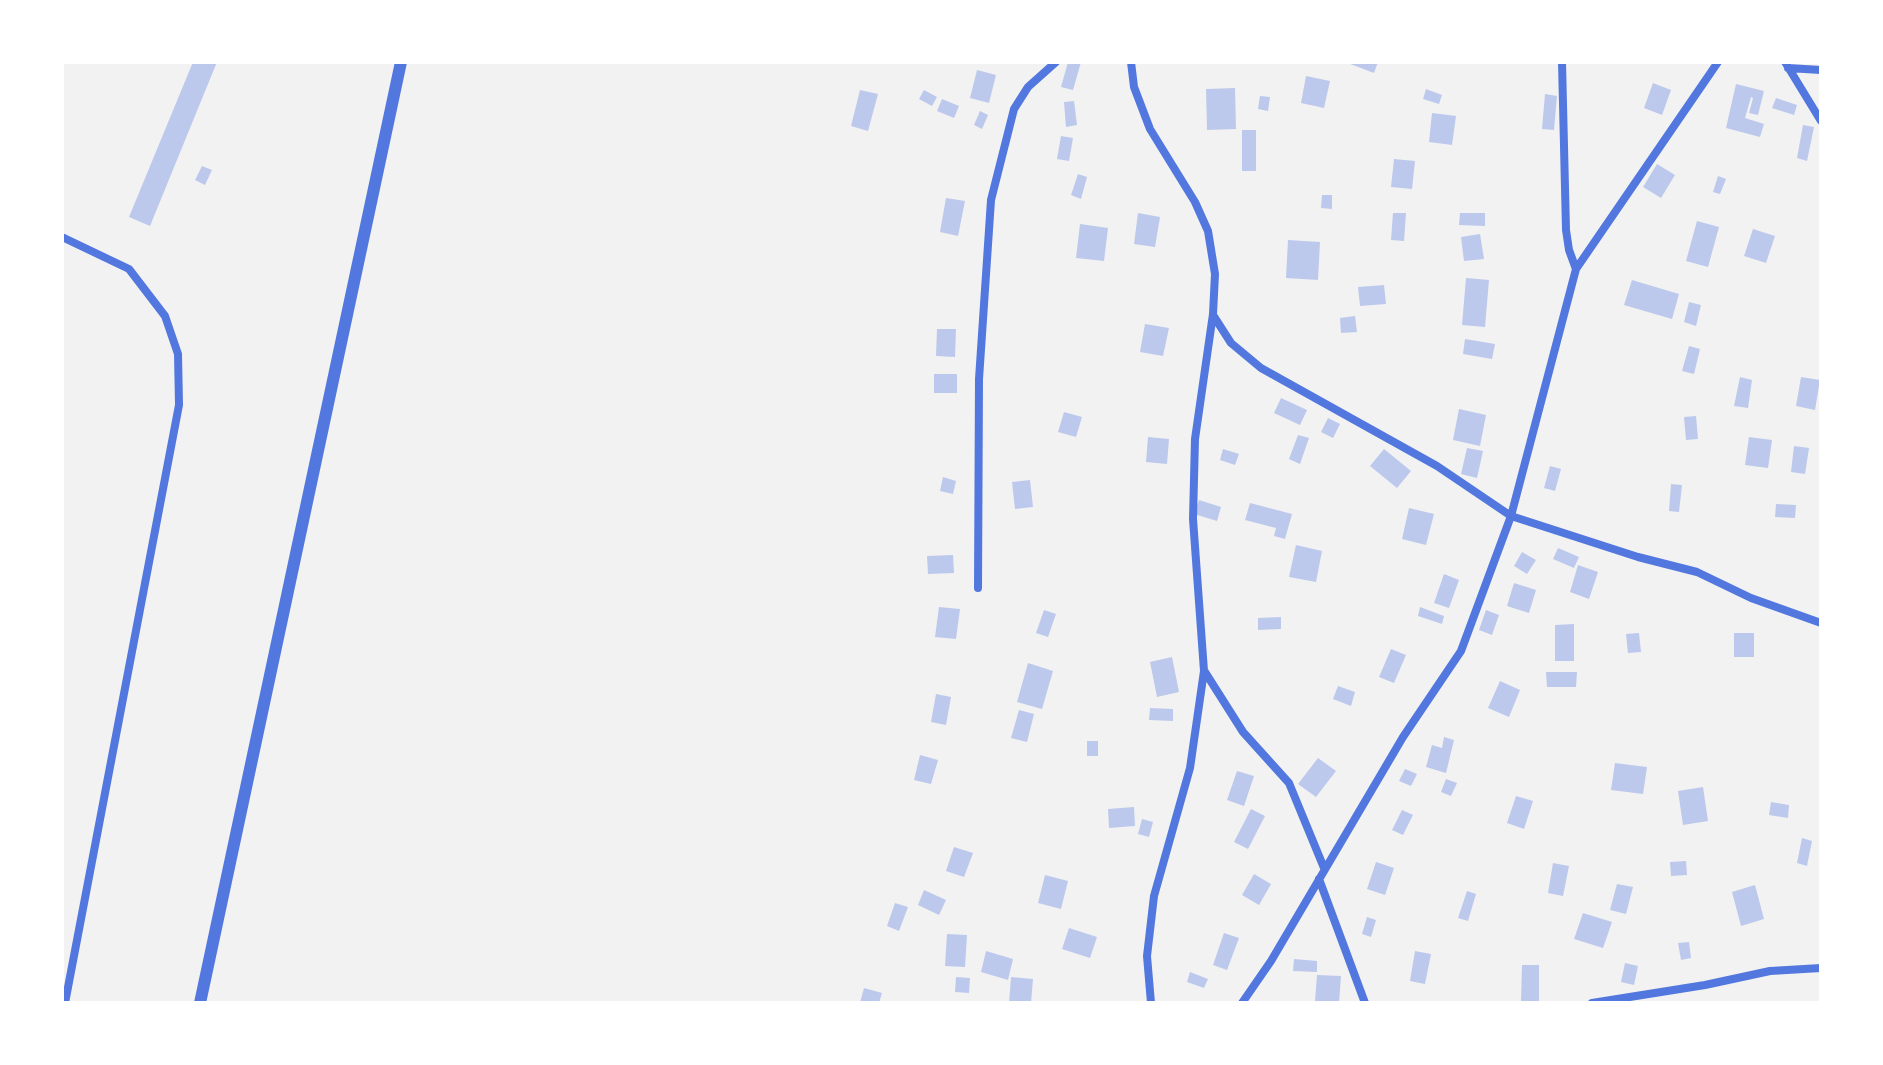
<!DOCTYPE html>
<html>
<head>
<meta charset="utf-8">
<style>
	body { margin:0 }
	#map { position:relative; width:1883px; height:1065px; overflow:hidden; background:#f2f2f2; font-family:"Roboto Condensed",sans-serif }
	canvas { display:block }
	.frame { position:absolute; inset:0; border:64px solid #fff; pointer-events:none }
</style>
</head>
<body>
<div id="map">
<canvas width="1883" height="1065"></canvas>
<div class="frame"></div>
</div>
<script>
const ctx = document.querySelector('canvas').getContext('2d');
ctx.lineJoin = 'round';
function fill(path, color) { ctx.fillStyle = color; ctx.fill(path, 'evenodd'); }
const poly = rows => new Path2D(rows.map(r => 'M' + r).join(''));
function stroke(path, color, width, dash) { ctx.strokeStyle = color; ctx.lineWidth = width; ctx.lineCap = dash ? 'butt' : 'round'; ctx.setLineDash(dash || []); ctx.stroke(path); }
const building = poly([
	[193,62,217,62,150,226,129,217],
	[1068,62,1081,62,1073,90,1061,87],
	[1345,62,1378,62,1374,73],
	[977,70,996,75,989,103,970,98],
	[1306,76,1330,81,1324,108,1301,103],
	[1653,83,1671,90,1662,115,1644,108],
	[1736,84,1764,91,1758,115,1749,113,1753,98,1751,97,1745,118,1764,124,1760,137,1726,128],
	[1235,88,1236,129,1207,130,1206,89],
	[1426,89,1442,95,1439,104,1423,99],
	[860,90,878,94,868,131,851,126],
	[924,90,937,97,932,106,919,99],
	[1545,94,1557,96,1554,130,1542,129],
	[1260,96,1270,97,1268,111,1258,109],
	[1776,98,1797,105,1794,115,1772,108],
	[942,99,959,106,954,118,937,111],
	[1074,101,1077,125,1066,127,1064,102],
	[980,111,988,115,982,129,974,125],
	[1432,113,1456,116,1452,145,1429,142],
	[1803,125,1814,127,1807,161,1797,158],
	[1242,130,1256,130,1256,171,1242,171],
	[1061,136,1073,138,1069,161,1057,159],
	[1394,159,1415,161,1412,189,1391,187],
	[1657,164,1675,175,1661,198,1643,187],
	[202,166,212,170,205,185,195,180],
	[1078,174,1087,177,1081,199,1071,195],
	[1718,176,1726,179,1720,194,1713,192],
	[1322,195,1332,195,1332,209,1321,208],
	[946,198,965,201,958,236,940,232],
	[1138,213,1160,217,1155,247,1134,244],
	[1393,213,1406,213,1404,241,1391,240],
	[1460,213,1485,213,1485,226,1459,225],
	[1697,221,1719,227,1708,267,1686,261],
	[1080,224,1108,228,1104,261,1076,258],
	[1753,229,1775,236,1766,263,1744,256],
	[1480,234,1484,259,1464,261,1461,237],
	[1288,240,1320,242,1318,280,1286,278],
	[1466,278,1489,280,1485,327,1462,325],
	[1632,280,1679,294,1672,319,1624,305],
	[1384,285,1386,304,1360,306,1358,287],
	[1689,302,1701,305,1696,326,1684,322],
	[1355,316,1357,332,1341,333,1340,318],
	[1145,324,1169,328,1163,356,1140,352],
	[937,329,956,329,955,357,936,356],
	[1465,339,1495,344,1492,359,1463,354],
	[1689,346,1700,349,1694,374,1682,371],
	[934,374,957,374,957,393,934,393],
	[1740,377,1752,380,1748,408,1734,406],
	[1801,377,1820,380,1815,410,1796,406],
	[1281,398,1307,410,1300,425,1274,413],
	[1459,409,1486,415,1480,446,1453,440],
	[1064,412,1082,417,1076,437,1058,432],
	[1696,416,1698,439,1686,440,1684,417],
	[1328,418,1340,424,1333,438,1321,432],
	[1298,435,1309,438,1300,464,1289,459],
	[1148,437,1169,439,1167,464,1146,462],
	[1749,437,1772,440,1768,468,1745,465],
	[1794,446,1809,448,1805,474,1791,472],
	[1467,448,1483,451,1477,478,1461,474],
	[1223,449,1239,454,1235,465,1220,460],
	[1384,449,1411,471,1397,488,1370,466],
	[1550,466,1561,469,1555,491,1544,488],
	[943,477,956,481,953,494,940,491],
	[1030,480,1033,507,1015,509,1012,482],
	[1671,484,1682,485,1679,512,1669,511],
	[1199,500,1221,507,1217,521,1194,514],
	[1250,503,1292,514,1285,539,1274,536,1276,528,1245,520],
	[1776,504,1796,505,1795,518,1775,517],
	[1409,508,1434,514,1426,545,1402,539],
	[1296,545,1322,551,1316,582,1289,577],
	[1558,548,1579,557,1574,568,1553,559],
	[1522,552,1536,560,1527,574,1514,566],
	[953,555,954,573,928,574,927,556],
	[1578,565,1598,572,1589,599,1570,592],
	[1444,574,1459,580,1449,608,1434,603],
	[1514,583,1536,590,1529,613,1507,606],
	[939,607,960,609,956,639,935,637],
	[1420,607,1444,616,1442,624,1418,616],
	[1044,610,1056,614,1048,637,1036,633],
	[1486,610,1499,615,1492,635,1479,630],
	[1281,617,1281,629,1258,630,1258,618],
	[1574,624,1574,661,1555,661,1555,625],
	[1639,633,1641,652,1628,653,1626,634],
	[1734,633,1754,633,1754,657,1734,657],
	[1391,649,1406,655,1394,683,1379,677],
	[1172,657,1179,692,1157,697,1150,662],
	[1028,663,1053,671,1042,709,1017,702],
	[1546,672,1577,672,1576,687,1547,687],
	[1500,681,1520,690,1509,717,1488,708],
	[1338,686,1355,692,1351,706,1333,699],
	[936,694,951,697,946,725,931,722],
	[1150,708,1173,709,1173,721,1149,720],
	[1019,710,1034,714,1027,742,1011,738],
	[1444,737,1454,740,1446,773,1426,767,1432,745,1442,748],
	[1087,741,1098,741,1098,756,1087,756],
	[920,755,938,760,931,784,914,780],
	[1318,758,1336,771,1316,797,1298,784],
	[1615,763,1647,767,1643,794,1611,790],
	[1405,769,1417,774,1411,786,1399,781],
	[1237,771,1254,776,1244,806,1227,800],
	[1446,779,1457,783,1451,796,1441,792],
	[1703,787,1708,821,1683,825,1678,791],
	[1516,796,1533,801,1524,829,1507,823],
	[1771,802,1789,805,1788,818,1769,815],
	[1134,807,1135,826,1109,828,1108,809],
	[1251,809,1265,816,1248,849,1234,842],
	[1402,810,1413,815,1403,835,1392,830],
	[1142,819,1153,822,1149,837,1138,834],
	[1802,838,1812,841,1807,866,1797,863],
	[954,847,973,853,964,877,946,871],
	[1686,861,1687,875,1671,876,1670,862],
	[1376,862,1394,868,1385,895,1367,889],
	[1553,863,1569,866,1563,896,1548,893],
	[1254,874,1271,884,1259,905,1242,895],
	[1045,875,1068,881,1061,909,1038,903],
	[1617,884,1633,887,1626,914,1610,910],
	[1755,885,1764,919,1741,926,1732,892],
	[924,890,946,900,939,915,918,905],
	[1467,891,1476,894,1468,921,1458,918],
	[895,903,908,907,899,931,887,926],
	[1583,913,1612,922,1603,948,1574,939],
	[1367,917,1376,920,1371,937,1362,934],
	[1069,928,1097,937,1090,958,1062,949],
	[1224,933,1239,938,1227,970,1213,965],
	[947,934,967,935,965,967,945,966],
	[1689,942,1691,958,1681,960,1678,943],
	[986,951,1013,959,1008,980,981,972],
	[1415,951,1431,954,1425,984,1410,981],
	[1294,959,1317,961,1317,972,1293,971],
	[1625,963,1638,966,1634,985,1621,982],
	[1522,965,1539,965,1539,1003,1521,1003],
	[1190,972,1208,979,1204,988,1187,982],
	[1317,975,1341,976,1339,1003,1315,1001],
	[956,977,970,978,969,993,955,992],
	[1011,977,1033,979,1031,1003,1009,1003],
	[864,988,882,993,879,1003,860,1003]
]);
const minor = poly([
	[1131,62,1134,87,1150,129,1195,202,1208,231,1215,274,1213,314,1195,439,1193,519,1204,671,1190,768,1154,896,1147,956,1151,1003],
	[1785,62,1821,121],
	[1788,68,1821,70],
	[62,237,129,269,165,316,178,354,179,405,65,1003],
	[1576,269,1718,62],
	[1213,315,1231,343,1261,368,1437,466,1511,516,1638,557,1697,572,1751,598,1821,623],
	[978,588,979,379,991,200,1014,109,1028,87,1056,62],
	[1205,672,1243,732,1289,783,1324,868],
	[1319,879,1365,1003],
	[1242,1003,1271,961,1403,737,1461,651,1511,516,1576,269,1569,250,1566,230,1562,62],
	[1592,1003,1705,985,1770,971,1821,968]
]);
const tertiary = poly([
	[200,1003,401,62]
]);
fill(building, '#bdc9ec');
stroke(minor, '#5277de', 8);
stroke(tertiary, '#5277de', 12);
</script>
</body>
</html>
